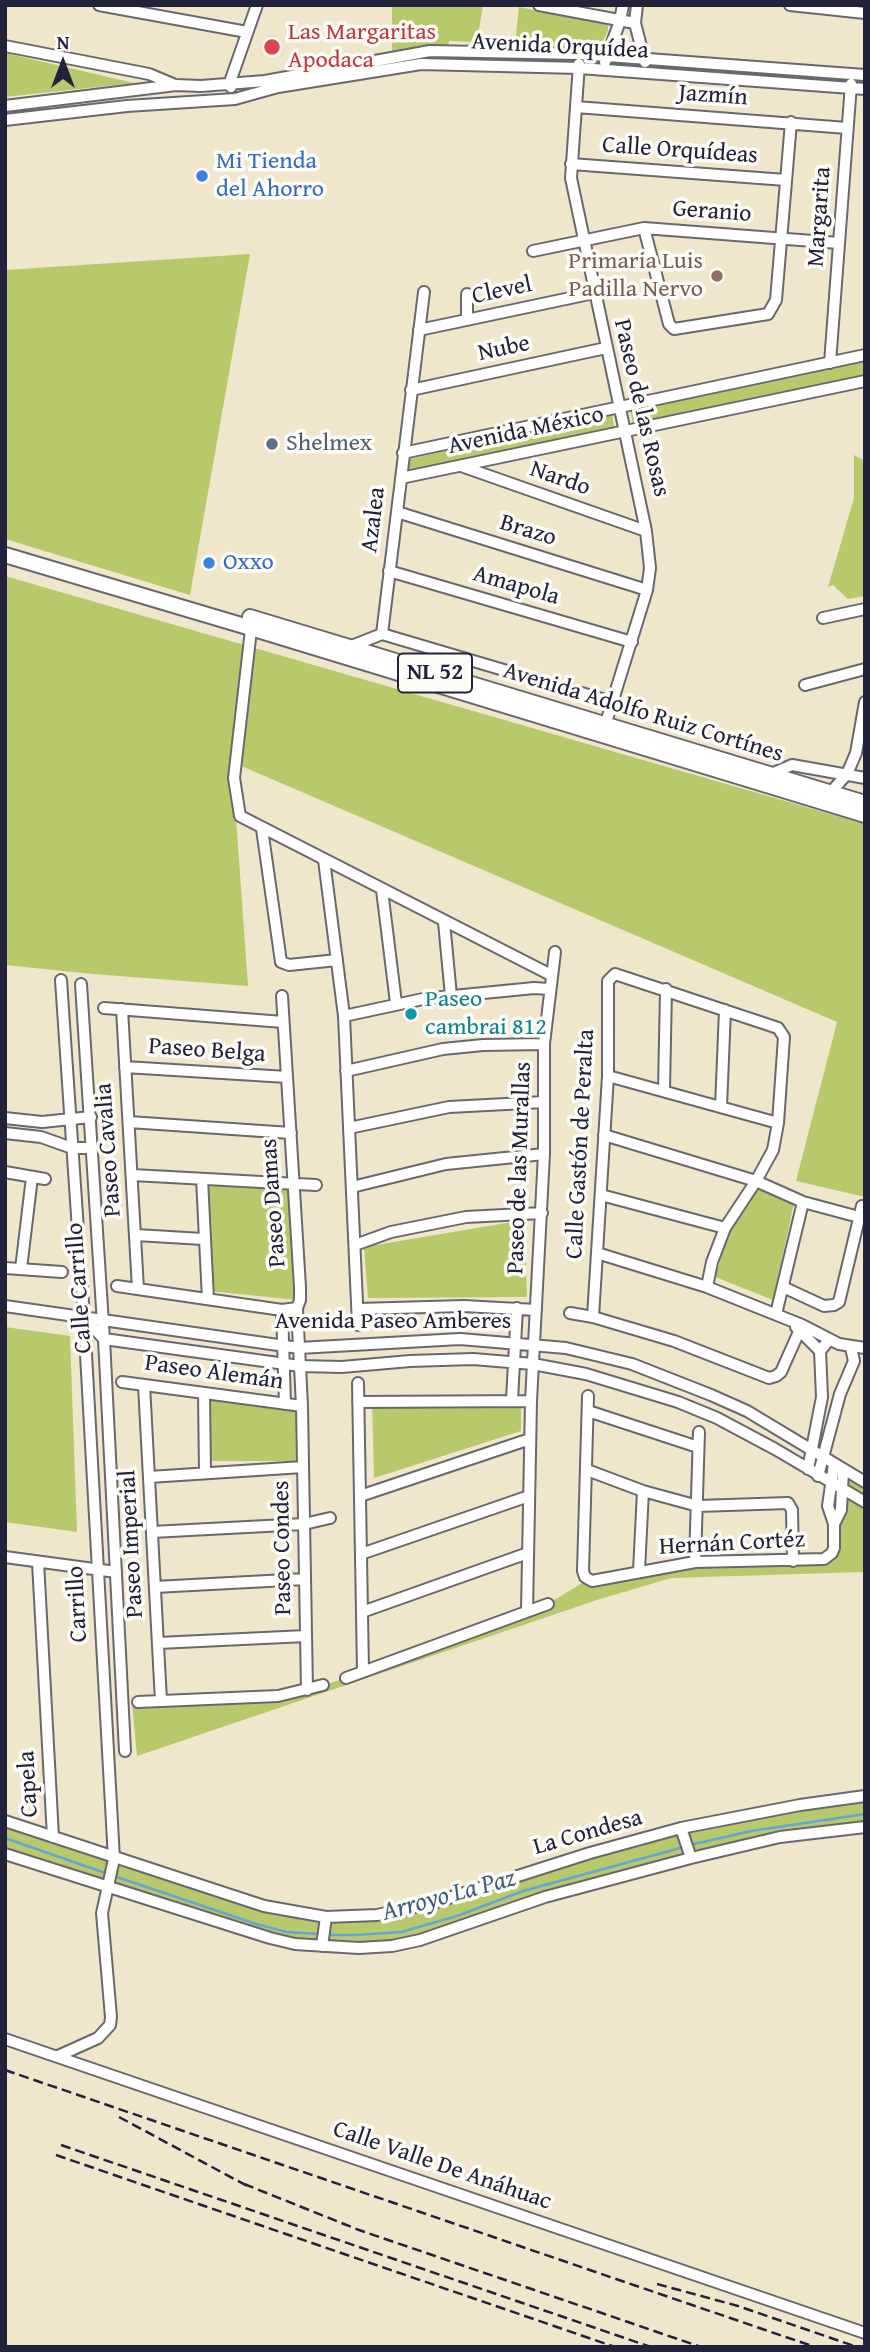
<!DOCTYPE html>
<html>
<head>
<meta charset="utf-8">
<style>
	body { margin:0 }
	#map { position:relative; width:870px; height:2352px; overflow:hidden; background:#f0e6cc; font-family:"Gentium Book Plus",serif }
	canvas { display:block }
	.frame { position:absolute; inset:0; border:7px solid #22223b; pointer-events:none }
	.north { position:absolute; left:28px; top:28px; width:70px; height:70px; -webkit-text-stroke:5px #fdfcf7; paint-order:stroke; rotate:0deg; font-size:19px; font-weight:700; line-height:28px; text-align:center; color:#22223b }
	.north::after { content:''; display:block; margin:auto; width:24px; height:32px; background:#22223b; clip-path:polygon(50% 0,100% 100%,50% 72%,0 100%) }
</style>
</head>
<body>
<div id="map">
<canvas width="870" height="2352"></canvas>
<div class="frame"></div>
<div class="north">N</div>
</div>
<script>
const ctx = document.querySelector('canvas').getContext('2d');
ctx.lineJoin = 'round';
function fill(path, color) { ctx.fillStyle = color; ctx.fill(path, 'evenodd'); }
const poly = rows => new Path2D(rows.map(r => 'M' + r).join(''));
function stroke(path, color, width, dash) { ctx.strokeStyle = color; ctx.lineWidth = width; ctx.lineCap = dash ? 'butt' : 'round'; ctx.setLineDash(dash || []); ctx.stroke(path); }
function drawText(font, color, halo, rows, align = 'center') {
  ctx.font = font + ' "Gentium Book Plus",serif'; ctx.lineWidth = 7; ctx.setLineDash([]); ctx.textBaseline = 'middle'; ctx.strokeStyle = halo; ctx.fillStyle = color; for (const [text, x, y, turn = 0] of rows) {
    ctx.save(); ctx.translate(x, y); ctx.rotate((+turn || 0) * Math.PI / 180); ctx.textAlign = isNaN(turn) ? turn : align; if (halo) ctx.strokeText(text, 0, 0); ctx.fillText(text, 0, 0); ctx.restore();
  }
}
const green = poly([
	[392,5,483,5,477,42,449,41,448,48,392,53],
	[519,7,608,25,608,31,599,49,515,45],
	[5,53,134,83,5,97],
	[250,254,190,595,5,539,5,270],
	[865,359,865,377,634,428,630,410],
	[612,414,615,431,408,475,410,459],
	[854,455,865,461,865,596,848,599,833,585,828,587,854,498],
	[5,576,865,824,865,1197,796,1181,837,1022,232,762,248,986,93,974,5,965],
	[204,1183,291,1190,297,1300,209,1291],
	[759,1186,794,1203,773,1300,715,1277,730,1230],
	[524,1220,527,1297,368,1298,364,1247],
	[5,1327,70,1336,77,1532,5,1522],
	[208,1397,297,1409,297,1461,212,1461],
	[372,1403,521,1406,521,1431,374,1478],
	[843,1470,865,1482,865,1572,671,1578,597,1600,137,1756,132,1703,295,1694,346,1678,548,1604,587,1580,639,1571,828,1557],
	[865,1796,865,1827,691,1858,392,1946,295,1944,5,1854,5,1821,264,1906,326,1917,377,1915,647,1837]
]);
const stream = poly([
	[5,1838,108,1874],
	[690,1845,751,1831,865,1814],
	[114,1876,256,1924,287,1932,319,1934],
	[326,1935,356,1935,401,1932,457,1916,523,1891,684,1847]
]);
const minor = poly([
	[99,5,247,32],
	[539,5,635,23],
	[637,5,635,23,645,62],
	[790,5,865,13],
	[5,46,149,74,173,84],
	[605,62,620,21,623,5],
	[579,64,571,178,646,531,650,568,647,590,604,729],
	[231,87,230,82,257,5],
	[5,106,176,85,201,86,265,81,430,51,580,54,865,75],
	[576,107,847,128],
	[5,120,127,106,235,99,278,87,421,64,579,68,865,89],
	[571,164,786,180],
	[644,228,669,324,674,329,768,314,776,300,791,122],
	[533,251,644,228,839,243],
	[467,320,467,294],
	[419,330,594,293],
	[830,363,851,84],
	[411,390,606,348],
	[403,453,865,355],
	[461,466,646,531],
	[401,478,865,381],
	[397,512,647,590],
	[389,571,632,642],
	[823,618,865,609],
	[252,621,234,778,240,816,551,975],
	[382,634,612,702],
	[349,647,382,634,424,292],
	[805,685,865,669],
	[769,775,792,765,865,778],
	[831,799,831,792,847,774,856,753,865,702],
	[262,829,281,962,289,965,337,960],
	[324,860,344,1016,358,1325],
	[382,890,396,1003],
	[444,922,451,996],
	[81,984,104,1339,125,1751],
	[282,996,300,1287,300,1300,297,1308,302,1406,307,1690],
	[104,1008,283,1022],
	[122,1009,138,1289],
	[344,1016,423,999,534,988,549,989],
	[125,1067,287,1077],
	[346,1071,443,1049,483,1045,544,1044],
	[608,1076,778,1123],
	[664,1090,666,989],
	[721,1107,725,1010],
	[5,1118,42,1122,91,1117],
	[129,1122,291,1133],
	[349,1128,449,1107,544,1102],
	[5,1133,41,1137,72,1148,92,1148],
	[604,1135,756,1181,803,1202,859,1217],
	[5,1172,45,1179],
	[133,1175,316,1185],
	[202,1179,208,1299],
	[352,1187,446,1164,544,1154],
	[601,1195,725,1228],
	[136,1235,203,1239],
	[355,1245,391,1232,466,1217,542,1213],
	[597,1253,707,1287,802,1325,839,1344,865,1348],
	[5,1268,62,1272],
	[21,1269,32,1177],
	[117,1286,282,1310,297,1308],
	[783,1287,824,1306,834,1305,839,1302,862,1206],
	[5,1306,299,1348,460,1339,566,1348,632,1364,711,1395,747,1411,865,1482],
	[358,1309,464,1306,536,1310],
	[282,1310,285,1404],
	[570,1313,593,1317,674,1341,769,1378,776,1376,781,1372,802,1325],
	[776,1314,803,1202],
	[593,1317,608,1076,608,981,615,974,778,1028,784,1037,778,1123,773,1150,756,1181,725,1228,712,1262,707,1287],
	[84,1318,104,1339,300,1366,342,1367,410,1361,473,1359,533,1364,586,1374,678,1402,717,1418,775,1449,865,1502],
	[796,1327,820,1351],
	[122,1382,302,1406],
	[358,1383,363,1671],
	[144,1385,161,1701],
	[204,1393,205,1473],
	[588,1396,583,1571,585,1577,592,1581,695,1562,824,1559,832,1553,834,1548,834,1524,841,1510,843,1470],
	[512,1400,517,1308],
	[358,1402,531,1401],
	[588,1411,698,1447],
	[834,1464,828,1506,834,1524],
	[808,1469,822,1397,820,1351,829,1340],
	[587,1470,643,1491,698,1506,788,1503,792,1510,793,1561],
	[818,1476,840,1394,854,1361,851,1348],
	[149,1477,303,1467],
	[360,1496,530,1439],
	[152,1532,304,1524,330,1518],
	[361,1554,529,1496],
	[5,1557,116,1572],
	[38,1562,53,1837],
	[695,1562,699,1432],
	[639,1571,643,1491],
	[155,1587,305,1579],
	[527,1611,531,1401,544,1154,544,1044,555,952],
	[362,1612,528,1553],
	[158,1643,306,1636],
	[346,1678,548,1604],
	[138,1702,278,1696,323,1685],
	[5,1821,264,1906,326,1917,377,1915,433,1903,590,1853,681,1828,800,1805,865,1796],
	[681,1828,691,1858],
	[5,1854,270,1938,295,1944,359,1948,392,1946,420,1940,545,1897,691,1858,780,1837,865,1827],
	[322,1946,326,1917],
	[5,2039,865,2333],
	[58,2056,98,2038,110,2025,111,2017,102,1913,114,1859,84,1318,61,980]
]);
const major = poly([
	[5,555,251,628,865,815],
	[250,617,865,803]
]);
const rail = poly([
	[5,2070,815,2347],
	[119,2117,251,2188],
	[61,2145,651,2347],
	[56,2155,615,2347],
	[244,2184,359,2230,701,2347],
	[657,2284,738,2306,857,2347]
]);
const markers = [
	[272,47,9,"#e0444e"],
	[202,176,7,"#3f7fe0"],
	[717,276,7,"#8d6e63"],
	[272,444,7,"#5c6f8a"],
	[209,563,7,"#3f7fe0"],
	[411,1014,7,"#0f9aa8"]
];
const shields = [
	[435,673,74]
];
const shieldNames = [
	["NL 52",435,673]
];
const healthNames = [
	["Las Margaritas",288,33],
	["Apodaca",288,61]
];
const streetNames = [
	["Avenida Orquídea",560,47,3],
	["Jazmín",713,96,4],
	["Calle Orquídeas",680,151,4],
	["Geranio",712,212,4],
	["Margarita",820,217,-86],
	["Clevel",502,291,-12],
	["Nube",504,349,-12],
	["Paseo de las Rosas",641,408,77],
	["Avenida México",526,431,-12],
	["Nardo",560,479,19],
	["Azalea",374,520,-83],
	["Brazo",528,531,17],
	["Amapola",516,586,16],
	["Avenida Adolfo Ruiz Cortínes",643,713,17],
	["Paseo Belga",207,1051,4],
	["Calle Gastón de Peralta",581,1144,-87],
	["Paseo Cavalia",109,1150,-94],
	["Paseo de las Murallas",520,1168,-88],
	["Paseo Damas",274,1203,-94],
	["Calle Carrillo",80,1288,-94],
	["Avenida Paseo Amberes",393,1322],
	["Paseo Alemán",214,1373,8],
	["Paseo Imperial",132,1544,-93],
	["Hernán Cortéz",732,1544,-3],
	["Paseo Condes",283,1548,-91],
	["Carrillo",78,1604,-93],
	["Capela",29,1784,-93],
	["La Condesa",588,1833,-16],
	["Calle Valle De Anáhuac",442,2166,19]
];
const shopNames = [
	["Mi Tienda",216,162],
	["del Ahorro",216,190],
	["Oxxo",223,563]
];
const educationNames = [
	["Primaria Luis",703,262],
	["Padilla Nervo",703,290]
];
const serviceNames = [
	["Shelmex",286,444]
];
const cultureNames = [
	["Paseo",425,1000],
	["cambrai 812",425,1028]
];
const waterNames = [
	["Arroyo La Paz",449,1896,-15]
];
fill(green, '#b8c96c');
stroke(stream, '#61a6d7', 2.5);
stroke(minor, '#6a676e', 14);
stroke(major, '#6a676e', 18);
stroke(minor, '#fff', 10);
stroke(major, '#fff', 14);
stroke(rail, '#22223b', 2.5, [10, 5]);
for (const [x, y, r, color] of markers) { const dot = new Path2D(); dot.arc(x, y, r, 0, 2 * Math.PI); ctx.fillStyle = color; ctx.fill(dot); stroke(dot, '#fdfcf7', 2.5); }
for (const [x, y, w] of shields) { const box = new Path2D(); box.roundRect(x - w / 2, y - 19.5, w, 39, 5); ctx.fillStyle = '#fdfcf7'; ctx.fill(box); stroke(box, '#22223b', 2); }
drawText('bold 23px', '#22223b', null, shieldNames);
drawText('24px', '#be3a42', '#fdfcf7', healthNames, 'left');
drawText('24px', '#22223b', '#fdfcf7', streetNames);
drawText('24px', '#366cbe', '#fdfcf7', shopNames, 'left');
drawText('24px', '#785e54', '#fdfcf7', educationNames, 'right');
drawText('24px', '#4e5e75', '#fdfcf7', serviceNames, 'left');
drawText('24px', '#0d838f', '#fdfcf7', cultureNames, 'left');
drawText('italic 26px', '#3e5d81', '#fdfcf7', waterNames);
</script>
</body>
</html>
